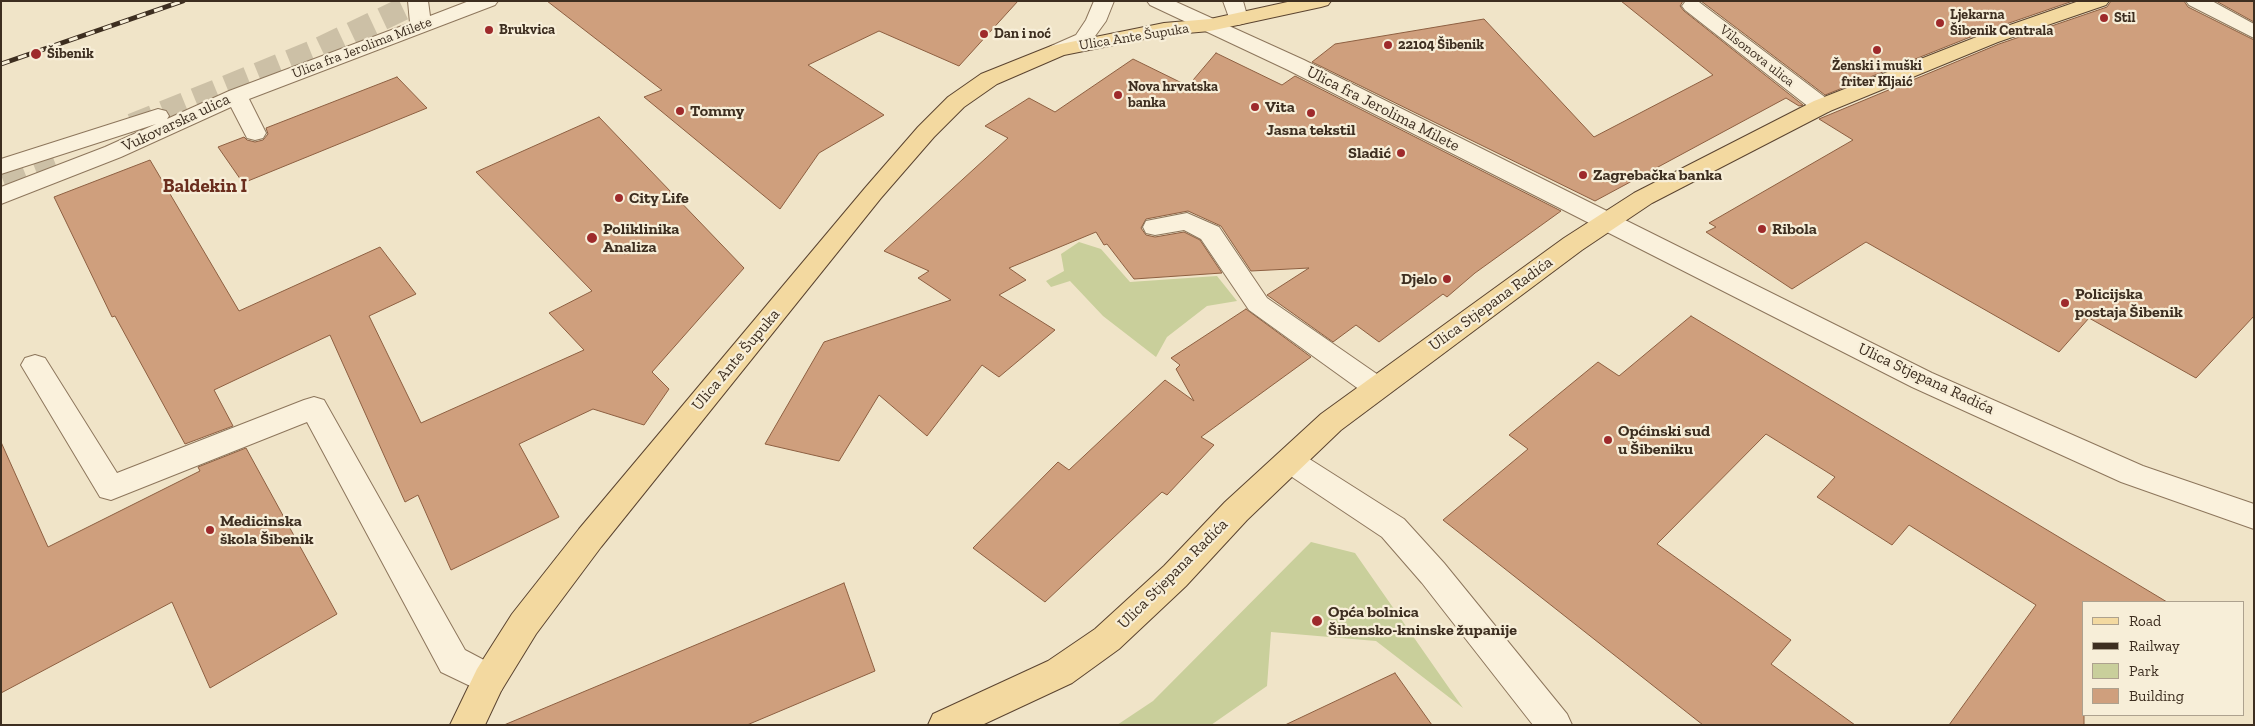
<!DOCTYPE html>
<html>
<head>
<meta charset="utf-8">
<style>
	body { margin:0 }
	#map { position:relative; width:2255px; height:726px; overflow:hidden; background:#f0e4c8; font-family:"Zilla Slab",serif }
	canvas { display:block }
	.frame { position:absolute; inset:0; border:2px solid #3d2e20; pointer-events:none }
	.legend { position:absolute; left:2082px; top:601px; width:162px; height:115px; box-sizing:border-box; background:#f7eed8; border:1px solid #ada18e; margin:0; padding:6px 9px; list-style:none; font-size:15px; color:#3d2e20 }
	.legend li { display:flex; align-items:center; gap:10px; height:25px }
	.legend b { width:25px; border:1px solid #ada18e }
</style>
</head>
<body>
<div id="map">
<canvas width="2255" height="726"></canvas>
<div class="frame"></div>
<ul class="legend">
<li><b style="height:6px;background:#f3d9a0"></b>Road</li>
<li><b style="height:6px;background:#3d2e20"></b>Railway</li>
<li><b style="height:14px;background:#c9cf9b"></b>Park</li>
<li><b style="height:14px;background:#cf9f7d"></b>Building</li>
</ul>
</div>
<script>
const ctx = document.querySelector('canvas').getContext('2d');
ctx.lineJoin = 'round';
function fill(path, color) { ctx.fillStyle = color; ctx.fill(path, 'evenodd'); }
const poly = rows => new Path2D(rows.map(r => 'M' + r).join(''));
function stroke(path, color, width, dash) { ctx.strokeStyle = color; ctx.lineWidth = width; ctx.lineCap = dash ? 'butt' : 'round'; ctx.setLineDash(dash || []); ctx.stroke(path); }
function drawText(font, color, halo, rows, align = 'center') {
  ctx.font = font + ' "Zilla Slab",serif'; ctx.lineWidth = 4.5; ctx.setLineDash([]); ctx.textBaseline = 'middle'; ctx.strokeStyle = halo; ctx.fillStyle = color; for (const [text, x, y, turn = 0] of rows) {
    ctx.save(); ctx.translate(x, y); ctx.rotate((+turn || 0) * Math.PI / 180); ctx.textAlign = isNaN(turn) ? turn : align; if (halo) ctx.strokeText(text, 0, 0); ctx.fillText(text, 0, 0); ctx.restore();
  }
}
const green = poly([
	[1079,242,1101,249,1130,282,1217,276,1237,301,1207,306,1167,337,1156,357,1103,316,1070,281,1051,287,1046,281,1064,271,1061,254],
	[1311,542,1355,553,1463,708,1376,641,1271,632,1267,686,1211,725,1117,725,1153,701]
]);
const building = poly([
	[547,1,1018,1,959,66,879,31,808,65,884,115,819,153,780,209,644,97,662,90,547,1],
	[1621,1,1683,1,1680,6,1684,11,1803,105,1799,106,1786,98,1595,201,1312,62,1335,44,1484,19,1594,137,1713,75,1621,1],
	[1701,1,2073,1,1983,32,1825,95,1701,1],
	[2111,1,2184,1,2188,7,2254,40,2254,316,2196,378,2089,318,2059,352,1866,242,1792,289,1706,232,1716,227,1709,223,1853,140,1819,119,1999,44,2107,7,2111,1],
	[2216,1,2254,1,2254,22,2216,1],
	[1216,53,1282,85,1295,76,1561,211,1475,273,1447,297,1443,294,1379,342,1356,325,1333,342,1267,295,1309,268,1251,271,1221,226,1188,211,1146,219,1141,228,1146,235,1155,237,1184,232,1200,240,1222,273,1134,279,1107,244,1104,245,1096,232,1009,268,1026,280,999,295,1055,330,999,377,982,365,927,436,879,395,839,461,765,444,824,342,951,300,918,278,929,271,884,251,1008,138,985,126,1029,98,1055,112,1133,59,1188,86,1216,53],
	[397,77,427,108,243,183,218,147,244,137,247,140,255,142,263,140,268,134,266,128,397,77],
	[599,117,744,268,652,372,669,389,644,425,593,409,519,444,559,517,451,570,418,495,405,502,330,335,214,390,233,426,185,444,115,316,112,317,54,197,150,160,239,311,380,247,416,294,369,316,421,423,584,350,549,313,592,291,476,172,599,117],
	[1246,309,1311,357,1201,437,1214,445,1167,495,1162,492,1045,602,973,548,1058,462,1069,470,1165,380,1194,401,1176,369,1180,365,1171,358,1246,309],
	[1691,316,2167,602,2084,602,2084,725,1949,725,2036,605,1909,525,1892,545,1817,497,1835,477,1766,434,1657,544,1791,640,1771,664,1855,725,1703,725,1443,520,1528,449,1509,435,1598,362,1619,376,1691,316],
	[1,442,48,547,200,471,198,467,246,448,337,614,210,688,172,602,1,693,1,442],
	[844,583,875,671,747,725,504,725,844,583],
	[1395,673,1432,725,1285,725,1395,673]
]);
const majorTunnel = poly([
	[132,125,312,52,420,1],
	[1,175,52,155]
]);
const minor = poly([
	[408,1,428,1,430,16,469,1,498,1,495,5,249,99,266,133,263,138,255,140,247,138,231,107,121,157,1,204,1,187,105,147,156,124,1,174,1,159,158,109,166,111,169,116,167,119,229,91,410,23,408,1],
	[1094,1,1114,1,1106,21,1090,43,1065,54,1058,56,1051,54,1047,50,1051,46,1076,35,1086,20,1094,1],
	[1147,1,1174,1,1304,60,1932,373,2143,466,2254,504,2254,529,2121,482,1912,387,1288,70,1150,5,1147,1],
	[1223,1,1243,1,1248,19,1245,23,1238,25,1231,23,1223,1],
	[2186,1,2212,1,2254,24,2254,38,2189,5,2186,1],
	[1685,2,1699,2,1830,101,1833,106,1830,111,1822,113,1814,111,1685,10,1682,6,1685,2],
	[1187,213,1219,227,1267,298,1387,381,1391,388,1387,395,1377,398,1367,395,1249,310,1201,239,1184,230,1155,235,1146,233,1143,227,1146,221,1187,213],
	[35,355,45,358,117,473,304,400,314,397,324,400,465,650,501,669,506,680,501,691,489,695,441,672,307,422,111,500,100,497,21,365,25,358,35,355],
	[1290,449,1300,453,1404,519,1444,563,1567,714,1572,725,1533,725,1422,583,1382,537,1280,469,1275,461,1280,453,1290,449]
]);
const major = poly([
	[1292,1,1331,1,1328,5,1321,7,1210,31,1164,35,1064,55,997,84,964,107,934,137,881,198,601,547,536,634,501,691,485,725,450,725,477,669,512,614,579,529,865,188,918,127,948,97,981,74,1051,46,1164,23,1210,19,1292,1],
	[2079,1,2109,1,2106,5,1998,42,1830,111,1652,203,1582,250,1341,430,1247,520,1186,586,1119,649,1072,683,982,725,928,725,933,714,1048,661,1095,629,1164,566,1225,502,1321,414,1564,238,1634,193,1814,101,1984,34,2079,1]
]);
const rail = poly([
	[1,64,183,1]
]);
const markers = [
	[2104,18,5,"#9e2a2b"],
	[1940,23,5,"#9e2a2b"],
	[489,30,5,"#9e2a2b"],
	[984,34,5,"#9e2a2b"],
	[1388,45,5,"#9e2a2b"],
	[1877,50,5,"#9e2a2b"],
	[36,54,6,"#9e2a2b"],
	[1118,95,5,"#9e2a2b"],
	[1255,107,5,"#9e2a2b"],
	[680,111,5,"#9e2a2b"],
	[1311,113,5,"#9e2a2b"],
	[1401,153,5,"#9e2a2b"],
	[1583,175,5,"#9e2a2b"],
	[619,198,5,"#9e2a2b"],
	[1762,229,5,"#9e2a2b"],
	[592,238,6,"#9e2a2b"],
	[1447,279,5,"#9e2a2b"],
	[2065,303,5,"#9e2a2b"],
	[1608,440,5,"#9e2a2b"],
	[210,530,5,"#9e2a2b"],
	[1317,621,6,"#9e2a2b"]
];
const farPoinames = [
	["Ljekarna",1950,15],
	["Šibenik Centrala",1950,31],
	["Stil",2114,18],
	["Brukvica",499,30],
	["Dan i noć",994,34],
	["22104 Šibenik",1398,45],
	["Šibenik",47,54],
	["Ženski i muški",1877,66,"center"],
	["friter Kljaić",1877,82,"center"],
	["Nova hrvatska",1128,87],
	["banka",1128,103]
];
const farStreetnames = [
	["Ulica Ante Šupuka",1134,37,-9],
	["Ulica fra Jerolima Milete",362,48,-21],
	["Vilsonova ulica",1757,56,38]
];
const poiNames = [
	["Vita",1265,107],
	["Tommy",690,111],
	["Jasna tekstil",1311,130,"center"],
	["Sladić",1391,153,"right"],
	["Zagrebačka banka",1593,175],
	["City Life",629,198],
	["Poliklinika",603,229],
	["Analiza",603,247],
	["Ribola",1772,229],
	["Djelo",1437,279,"right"],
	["Policijska",2075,294],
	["postaja Šibenik",2075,312],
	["Općinski sud",1618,431],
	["u Šibeniku",1618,449],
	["Medicinska",220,521],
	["škola Šibenik",220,539],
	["Opća bolnica",1328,612],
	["Šibensko-kninske županije",1328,630]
];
const streetNames = [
	["Ulica fra Jerolima Milete",1383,109,27],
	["Vukovarska ulica",176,123,-25],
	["Ulica Stjepana Radića",1491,304,-36],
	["Ulica Ante Šupuka",736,360,-50],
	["Ulica Stjepana Radića",1926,379,25],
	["Ulica Stjepana Radića",1173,574,-45]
];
const quarterNames = [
	["Baldekin I",205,187]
];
fill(green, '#c9cf9b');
fill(building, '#cf9f7d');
stroke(building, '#8d5f41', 1);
stroke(majorTunnel, '#ccc0a6', 23, [23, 11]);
stroke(minor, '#8d765c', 2);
stroke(major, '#5b4430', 2);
fill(minor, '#faf1dc');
fill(major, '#f3d9a0');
stroke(rail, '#3d2e20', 5);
stroke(rail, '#f7eed8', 3, [9]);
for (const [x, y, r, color] of markers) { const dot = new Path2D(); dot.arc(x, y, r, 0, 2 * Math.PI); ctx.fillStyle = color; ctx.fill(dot); stroke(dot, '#f7eed8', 2); }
drawText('bold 14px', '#3d2e20', '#f7eed8', farPoinames, 'left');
drawText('14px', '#3d2e20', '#f7eed8', farStreetnames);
drawText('bold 16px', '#3d2e20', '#f7eed8', poiNames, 'left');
drawText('16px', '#3d2e20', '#f7eed8', streetNames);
drawText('bold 19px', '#6b2e1e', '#f7eed8', quarterNames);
</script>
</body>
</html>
